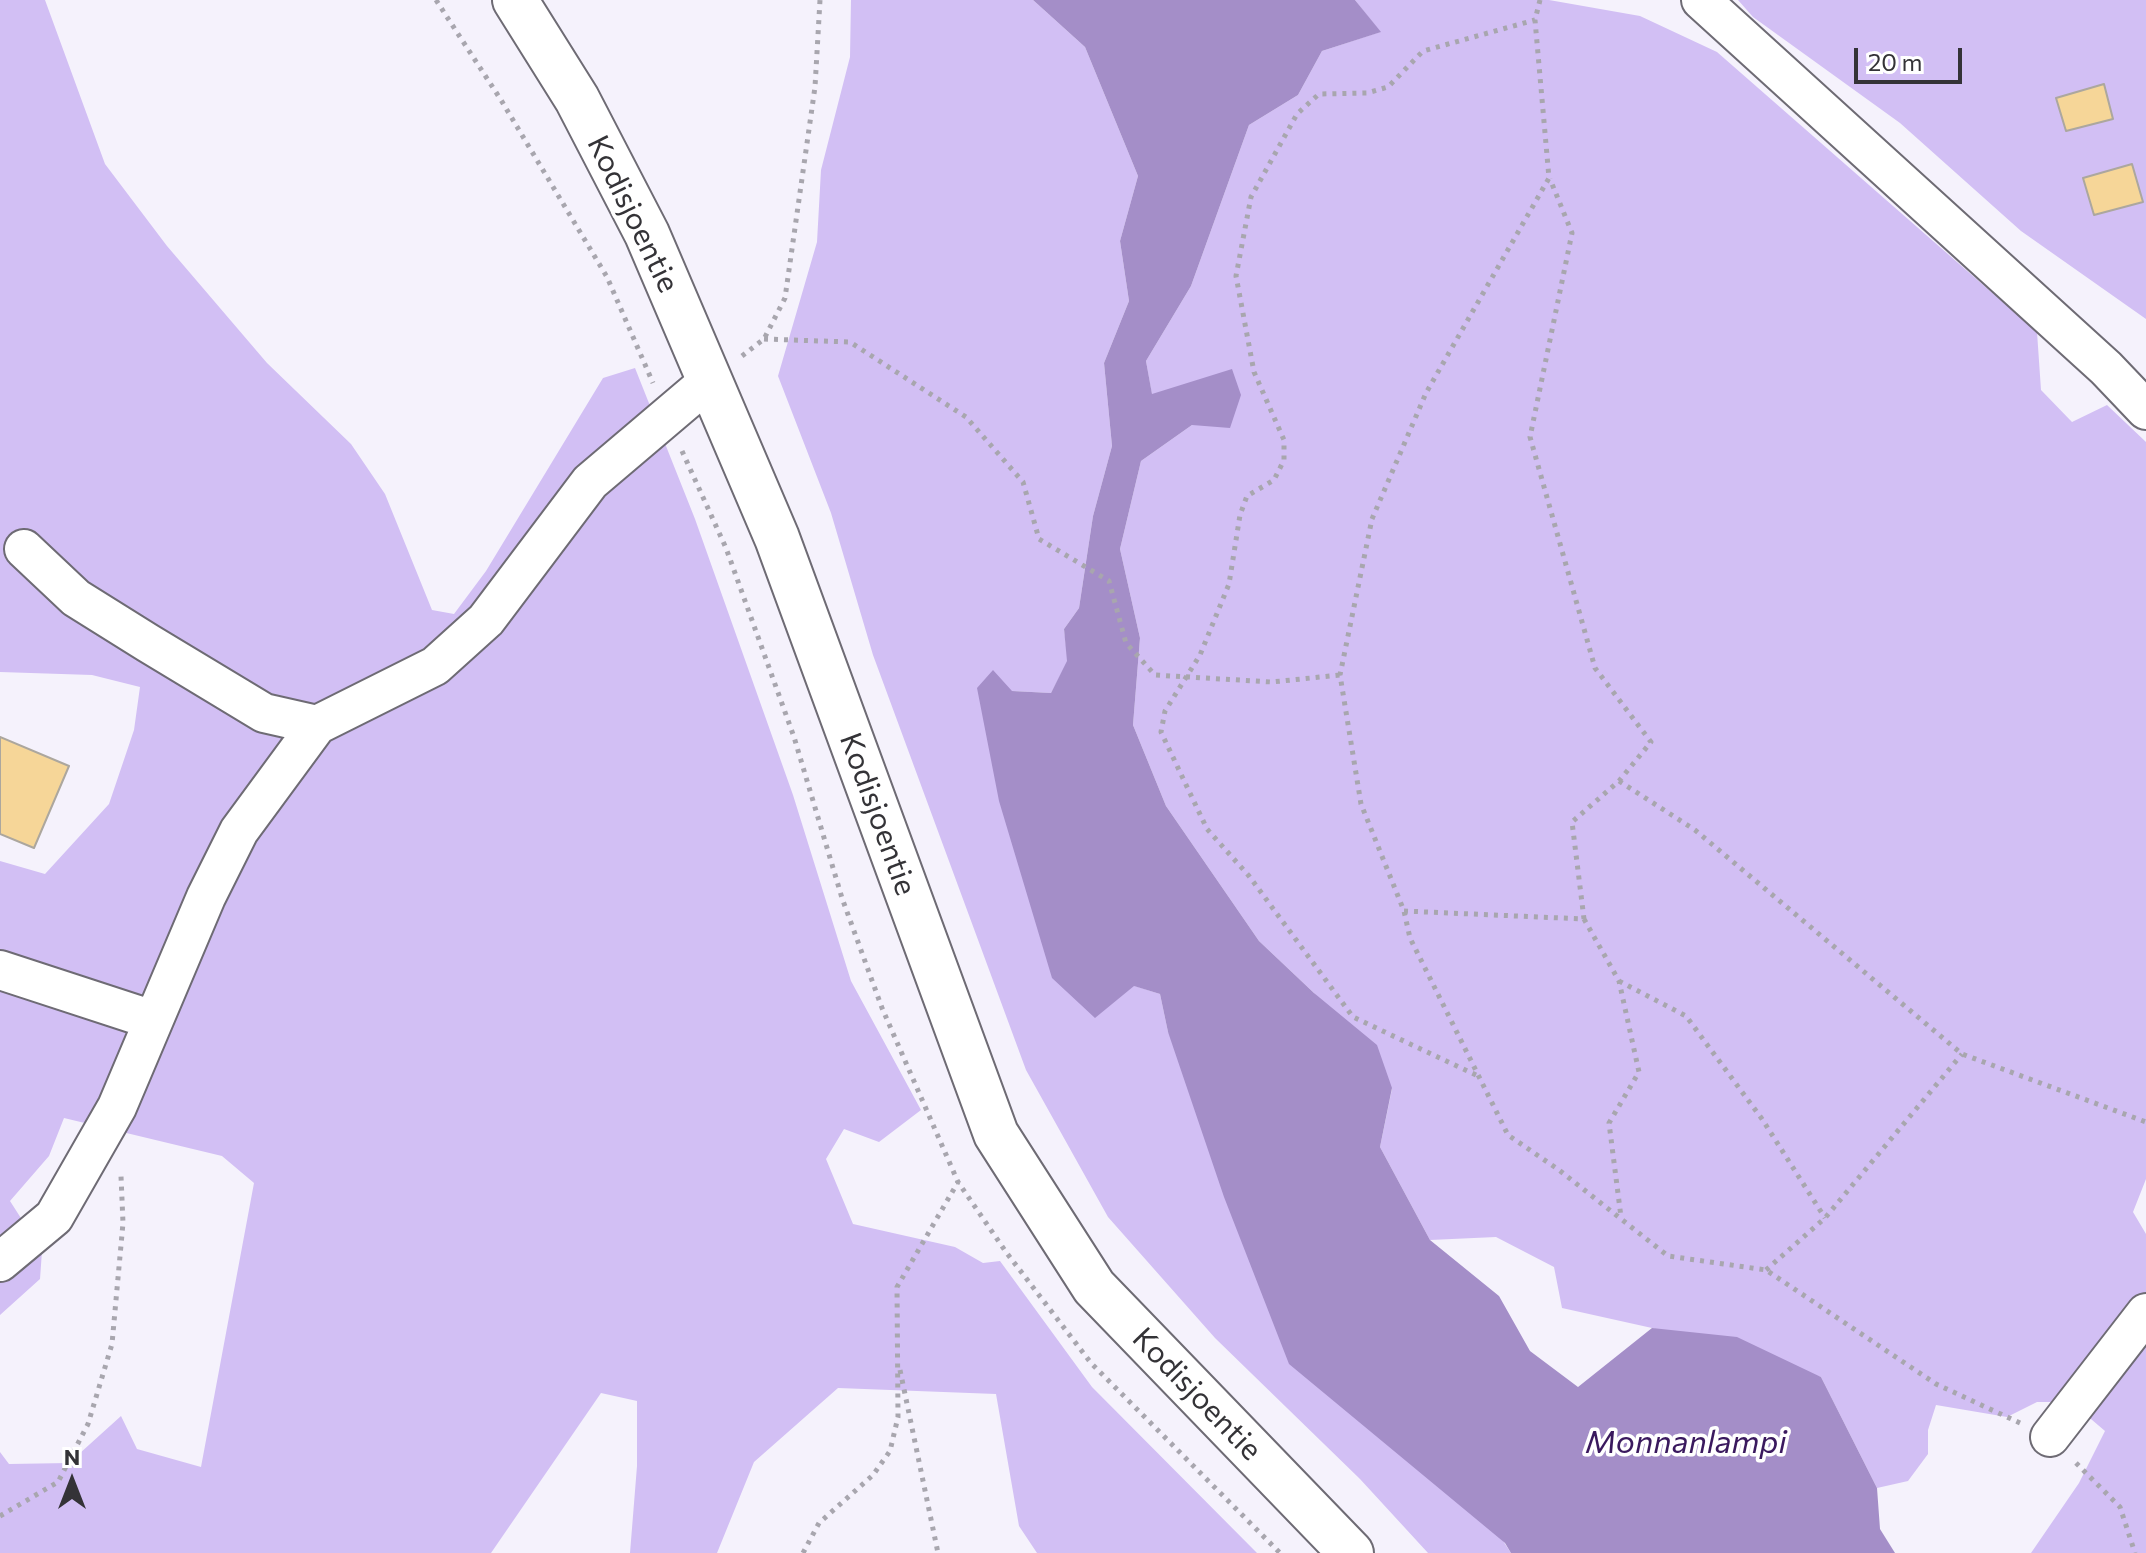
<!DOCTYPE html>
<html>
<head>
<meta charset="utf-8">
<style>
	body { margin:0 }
	#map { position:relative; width:2146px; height:1553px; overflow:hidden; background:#f5f2fc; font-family:Commissioner,sans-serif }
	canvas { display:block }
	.north { position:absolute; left:32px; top:1441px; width:80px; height:80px; -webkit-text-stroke:6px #fff; paint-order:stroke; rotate:0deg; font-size:22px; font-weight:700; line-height:32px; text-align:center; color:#343337 }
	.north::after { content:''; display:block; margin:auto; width:28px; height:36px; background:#343337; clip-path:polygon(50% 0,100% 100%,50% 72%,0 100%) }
	.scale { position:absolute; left:1854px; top:48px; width:108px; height:36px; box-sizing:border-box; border:4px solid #343337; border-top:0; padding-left:10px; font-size:24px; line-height:28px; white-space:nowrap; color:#343337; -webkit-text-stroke:6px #fff; paint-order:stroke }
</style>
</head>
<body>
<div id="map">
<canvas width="2146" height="1553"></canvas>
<div class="north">N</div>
<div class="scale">20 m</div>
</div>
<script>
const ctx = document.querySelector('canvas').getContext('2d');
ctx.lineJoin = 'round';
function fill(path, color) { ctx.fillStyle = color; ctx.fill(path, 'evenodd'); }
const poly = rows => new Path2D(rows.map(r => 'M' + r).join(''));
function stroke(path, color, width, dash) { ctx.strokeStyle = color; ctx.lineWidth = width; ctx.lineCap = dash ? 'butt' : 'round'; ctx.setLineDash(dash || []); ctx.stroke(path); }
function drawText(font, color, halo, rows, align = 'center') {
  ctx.font = font + ' Commissioner,sans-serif'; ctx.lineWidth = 7; ctx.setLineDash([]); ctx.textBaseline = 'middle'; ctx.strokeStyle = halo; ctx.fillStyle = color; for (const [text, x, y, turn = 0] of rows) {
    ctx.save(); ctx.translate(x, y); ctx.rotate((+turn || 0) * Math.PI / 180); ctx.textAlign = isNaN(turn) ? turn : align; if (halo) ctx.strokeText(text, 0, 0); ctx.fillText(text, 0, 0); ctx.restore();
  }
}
const green = poly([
	[0,0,45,0,105,164,167,246,267,363,351,444,385,494,432,610,454,614,486,571,603,378,635,368,695,519,793,795,851,981,921,1110,879,1142,844,1129,826,1159,853,1224,955,1247,983,1263,1000,1261,1092,1387,1257,1553,1037,1553,1019,1526,996,1394,838,1388,754,1462,717,1553,630,1553,637,1466,637,1401,601,1393,491,1553,0,1553,0,1452,9,1464,69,1463,121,1416,137,1449,201,1467,254,1183,222,1156,64,1118,49,1156,10,1201,42,1251,40,1279,0,1315,0,861,45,874,109,804,134,730,140,687,92,675,0,672],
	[851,0,1033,0,1085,47,1138,176,1120,241,1129,301,1104,363,1112,446,1093,516,1079,608,1064,629,1068,661,1051,693,1012,691,1135,986,1160,994,1168,1032,1511,1553,1428,1553,1360,1479,1215,1338,1108,1217,1026,1070,873,655,831,513,778,376,817,242,821,170,850,57],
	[1355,0,1549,0,1640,16,1717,52,2037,332,2041,390,2072,422,2107,405,2146,442,2146,1179,2133,1212,2146,1234,2146,1553,2031,1553,2079,1483,2105,1431,2071,1402,2037,1402,2007,1417,1936,1405,1928,1430,1928,1454,1908,1481,1877,1488,1821,1377,1652,1328,1562,1308,1554,1267,1496,1237,1430,1240,1380,1147,1392,1089,1314,993,1259,941,1166,806,1133,725,1140,638,1120,549,1141,461,1192,425,1182,386,1152,395,1146,361,1191,286,1249,125,1298,95,1322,51,1380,32],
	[1738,0,2146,0,2146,319,2021,231,1900,123,1753,17]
]);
const water = poly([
	[1033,0,1355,0,1381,32,1322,51,1298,95,1249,125,1191,286,1146,361,1152,394,1232,369,1241,395,1230,428,1192,425,1141,461,1120,549,1140,638,1133,725,1166,806,1259,941,1314,993,1377,1045,1392,1088,1380,1147,1430,1240,1499,1296,1530,1351,1578,1387,1652,1328,1737,1337,1821,1377,1877,1488,1880,1529,1895,1553,1511,1553,1505,1543,1289,1364,1224,1197,1168,1032,1160,994,1134,986,1095,1018,1052,978,999,801,977,688,993,670,1012,691,1051,693,1067,661,1064,629,1079,608,1093,516,1112,446,1104,363,1129,301,1120,241,1138,176,1085,47]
]);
const building = poly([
	[2104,84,2113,119,2066,131,2056,98,2104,84],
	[2132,164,2143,202,2094,215,2083,178,2132,164],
	[0,737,69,766,34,848,0,834,0,737]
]);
const path = poly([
	[436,0,501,100,607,277,653,383],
	[1540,0,1535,20,1549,178,1426,393,1372,519,1340,675,1361,804,1404,911,1410,938,1508,1135,1559,1170,1668,1256,1766,1270,1936,1384,2020,1423],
	[764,339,850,342,966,417,1023,482,1039,539,1109,581,1126,643,1155,675,1272,682,1340,675],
	[742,356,764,339,785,298,815,87,820,0],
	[682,451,726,548,794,737,842,898,882,1008,958,1182,1006,1252,1091,1363,1280,1553],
	[1619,781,1695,830,1962,1054,2146,1122],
	[1404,911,1584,919,1572,822,1619,781,1651,742,1595,668,1530,437,1572,233,1550,179],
	[1584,919,1619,981,1639,1072,1609,1123,1621,1217],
	[1619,981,1686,1016,1762,1119,1825,1218],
	[1476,1075,1353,1017,1249,876,1207,829,1161,732,1165,711,1200,655,1229,584,1240,515,1247,496,1274,480,1284,460,1284,440,1254,372,1236,276,1251,197,1297,114,1319,94,1367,93,1388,87,1423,51,1535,20],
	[1766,1270,1825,1218,1962,1054],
	[900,1370,938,1553],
	[2076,1463,2120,1507,2135,1553],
	[0,1516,58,1482,88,1424,112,1344,123,1223,121,1176],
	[803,1553,819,1523,873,1475,890,1451,898,1417,897,1287,958,1182]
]);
const minor = poly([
	[1701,0,2106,368,2146,410],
	[24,549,76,598,148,643,264,713,317,725],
	[0,970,153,1020],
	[0,1262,54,1217,117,1107,206,897,239,831,317,725,435,666,486,620,590,482,709,381],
	[2050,1437,2146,1313]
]);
const tertiary = poly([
	[515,0,577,99,647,234,777,538,996,1134,1094,1287,1351,1553]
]);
const streetNames = [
	["Kodisjoentie",633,214,64],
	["Kodisjoentie",878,814,70],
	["Kodisjoentie",1197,1394,46]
];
const waterNames = [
	["Monnanlampi",1686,1442]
];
fill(green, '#d2bff4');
fill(water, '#a48ec8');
fill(building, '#f6d698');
stroke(building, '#aca79e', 2);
stroke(minor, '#6e6b74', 42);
stroke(tertiary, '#6e6b74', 48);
stroke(path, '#a8a6ae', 5, [4, 6]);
stroke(minor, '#fff', 38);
stroke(tertiary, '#fff', 44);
drawText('30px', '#343337', '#fff', streetNames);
drawText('italic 32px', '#3a195e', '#fff', waterNames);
</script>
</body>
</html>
